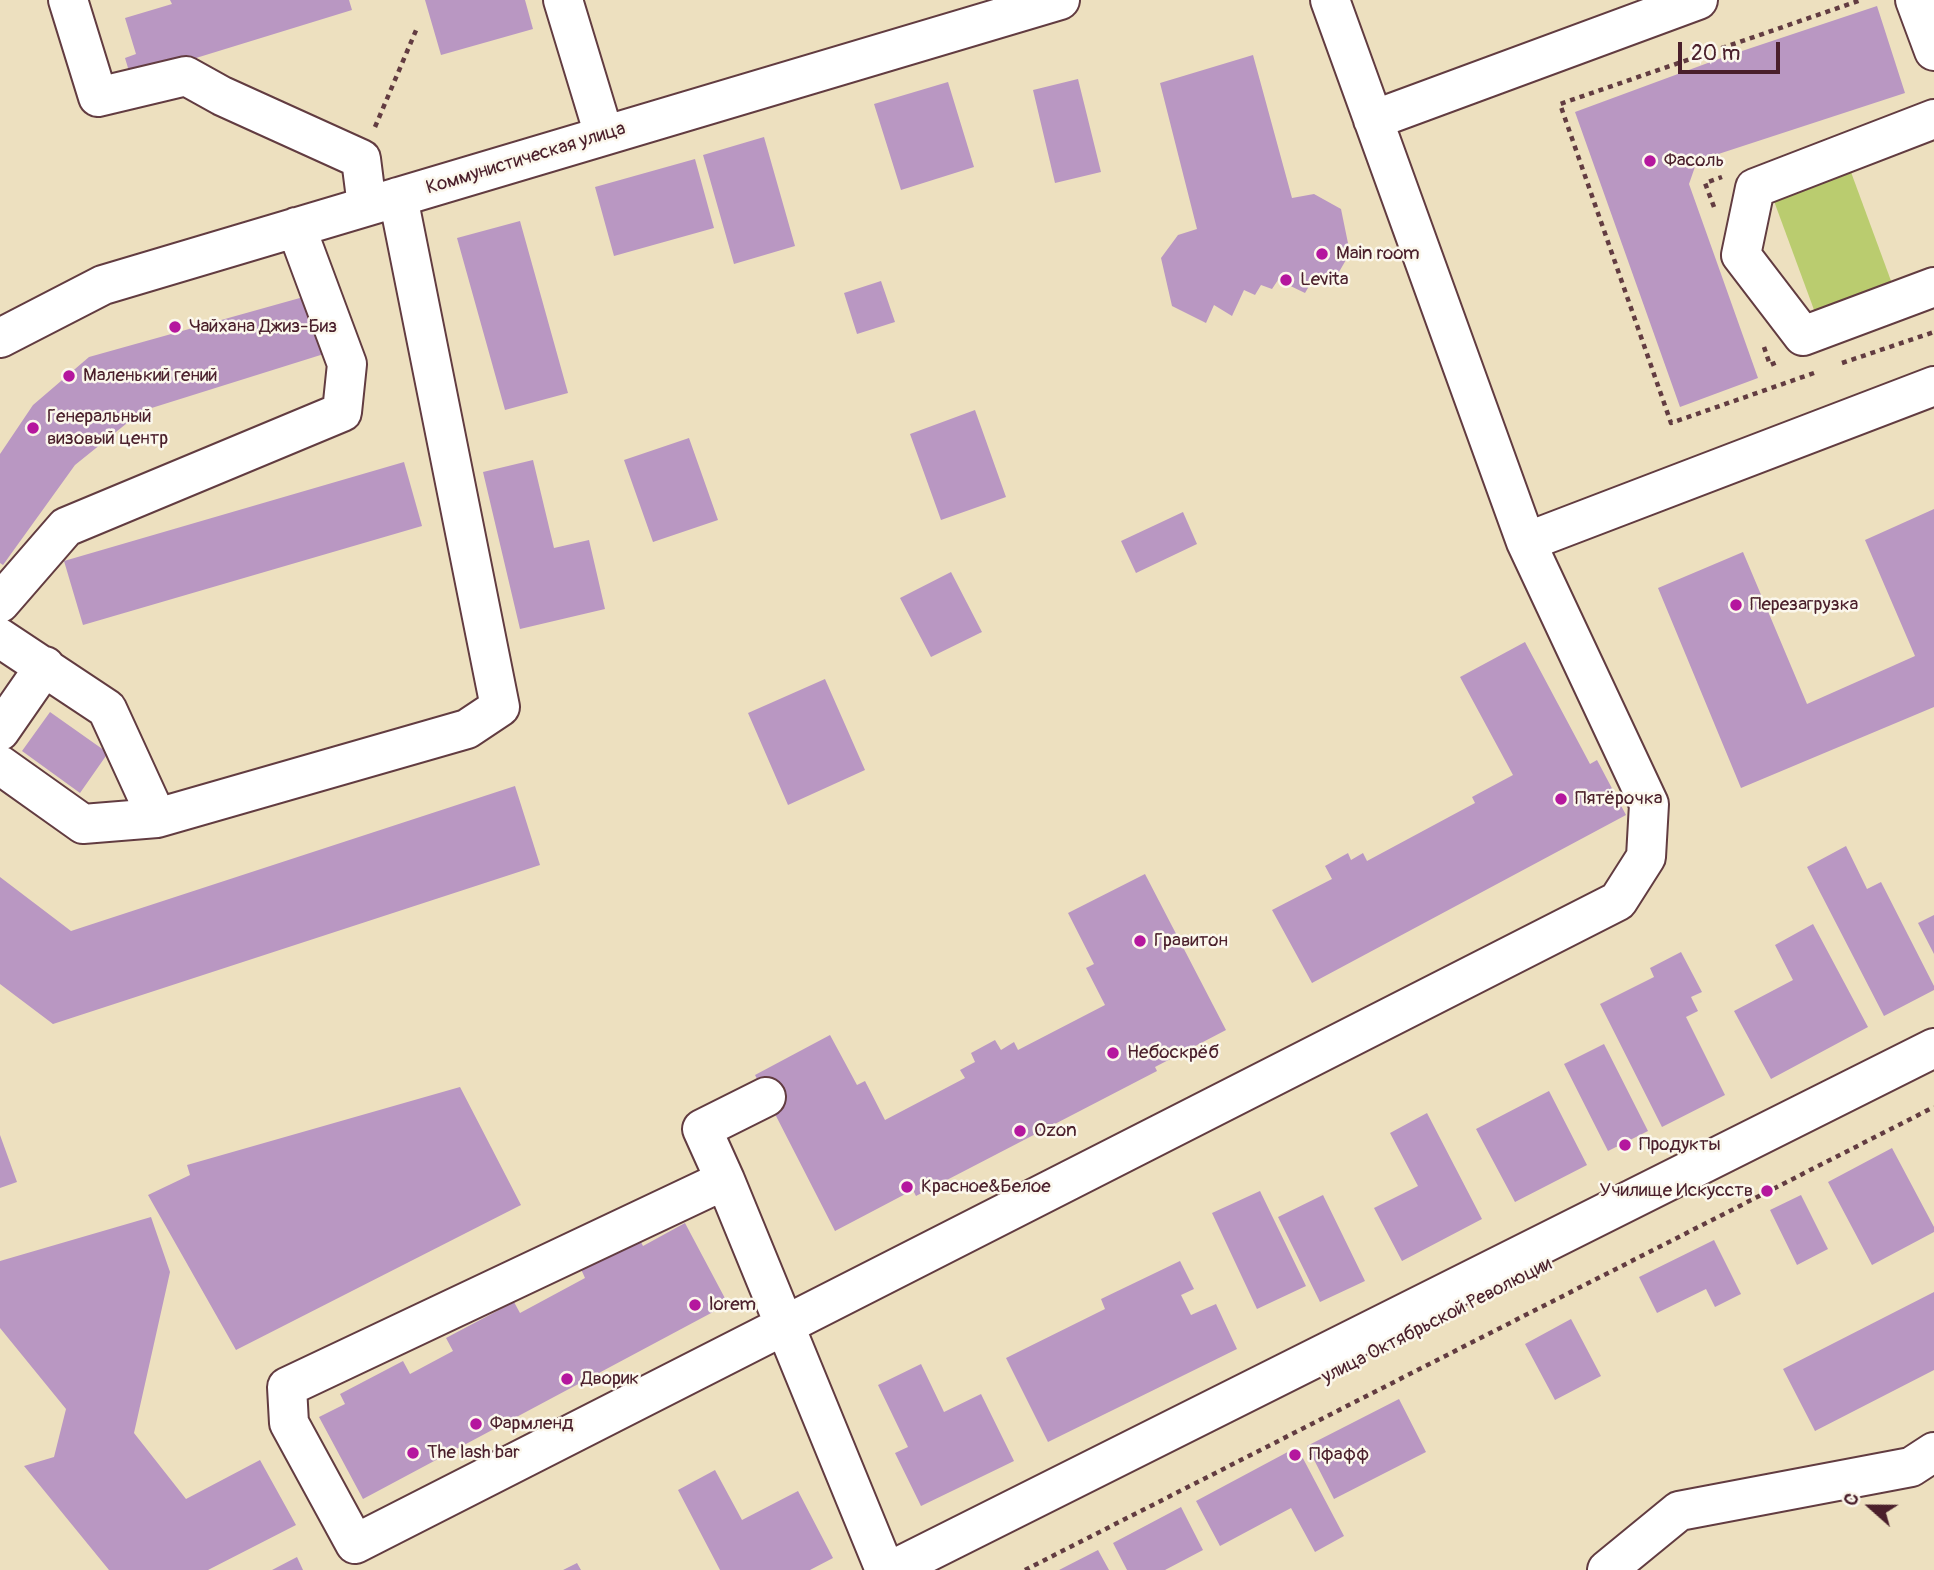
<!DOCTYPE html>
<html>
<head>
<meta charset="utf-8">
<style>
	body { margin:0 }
	#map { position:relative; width:1934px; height:1570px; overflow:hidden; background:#ede0bf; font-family:Pangolin,sans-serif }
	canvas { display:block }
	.north { position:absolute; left:1836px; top:1472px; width:70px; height:70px; -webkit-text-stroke:5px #fbf7ec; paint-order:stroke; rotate:291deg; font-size:19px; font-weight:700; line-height:28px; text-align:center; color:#4a1f2b }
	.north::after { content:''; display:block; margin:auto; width:24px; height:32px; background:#4a1f2b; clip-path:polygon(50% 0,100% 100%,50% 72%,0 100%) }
	.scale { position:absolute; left:1678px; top:42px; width:102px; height:32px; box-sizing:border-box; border:4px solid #4a1f2b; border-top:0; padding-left:9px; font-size:21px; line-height:24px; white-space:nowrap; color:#4a1f2b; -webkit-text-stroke:5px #fbf7ec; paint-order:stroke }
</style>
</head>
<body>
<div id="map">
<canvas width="1934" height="1570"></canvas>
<div class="north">С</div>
<div class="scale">20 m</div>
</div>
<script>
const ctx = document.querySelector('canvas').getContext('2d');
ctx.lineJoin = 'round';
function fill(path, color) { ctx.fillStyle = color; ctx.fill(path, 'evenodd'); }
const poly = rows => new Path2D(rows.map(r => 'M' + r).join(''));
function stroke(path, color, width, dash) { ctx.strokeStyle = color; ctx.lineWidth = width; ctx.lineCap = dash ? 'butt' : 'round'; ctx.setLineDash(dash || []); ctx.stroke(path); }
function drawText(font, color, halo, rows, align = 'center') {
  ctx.font = font + ' Pangolin,sans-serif'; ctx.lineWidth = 5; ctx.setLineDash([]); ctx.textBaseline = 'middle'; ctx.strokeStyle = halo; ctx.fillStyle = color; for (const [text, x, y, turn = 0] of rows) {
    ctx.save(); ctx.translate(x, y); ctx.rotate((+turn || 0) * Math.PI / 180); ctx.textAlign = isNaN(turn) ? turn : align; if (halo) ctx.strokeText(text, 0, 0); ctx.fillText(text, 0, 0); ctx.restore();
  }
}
const green = poly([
	[1848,164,1894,289,1817,318,1771,193]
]);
const building = poly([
	[170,0,349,0,352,10,131,78,125,58,136,54,125,18,172,4],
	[425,0,525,0,533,29,441,55],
	[1877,6,1905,93,1697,161,1689,184,1758,378,1680,407,1575,112,1724,57],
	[1253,55,1292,198,1314,194,1341,209,1350,253,1332,284,1315,276,1305,293,1278,280,1272,289,1261,285,1255,295,1244,290,1232,316,1214,305,1206,323,1172,306,1161,258,1178,235,1197,229,1160,83],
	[1078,79,1101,172,1055,183,1033,90],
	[948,82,974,167,901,190,874,104],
	[764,137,795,246,734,264,703,155],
	[695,159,714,228,614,256,595,187],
	[520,221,568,393,505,410,457,238],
	[881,281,895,322,857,334,844,293],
	[307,296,327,353,142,411,75,465,3,565,0,563,0,454,33,405,89,357],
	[975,410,1006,497,941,520,910,434],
	[689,438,718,520,653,542,624,460],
	[533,460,554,548,589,540,605,609,520,629,483,472],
	[404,462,422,526,83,625,64,561],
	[1934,509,1934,707,1741,788,1658,588,1743,552,1807,704,1915,656,1865,540],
	[1183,512,1197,544,1136,573,1121,541],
	[951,572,982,632,931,657,900,598],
	[1525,642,1590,764,1597,760,1626,815,1312,983,1272,910,1332,879,1325,866,1348,853,1351,860,1363,853,1367,861,1475,803,1472,797,1513,775,1460,677],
	[825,679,865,770,788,805,748,713],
	[50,712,108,753,80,793,22,751],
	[515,786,540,865,53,1024,0,984,0,877,71,931],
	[1846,846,1867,889,1881,882,1934,986,1934,990,1884,1016,1807,867],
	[1145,874,1226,1030,1155,1067,1157,1071,916,1196,913,1190,835,1231,755,1075,830,1035,857,1085,865,1081,885,1120,965,1078,960,1070,975,1062,971,1053,995,1040,1001,1050,1014,1042,1018,1050,1105,1005,1086,968,1094,964,1068,913],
	[1934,915,1934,954,1918,923],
	[1813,924,1868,1027,1771,1079,1734,1011,1793,980,1775,945],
	[1681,952,1702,992,1691,997,1698,1011,1686,1017,1725,1095,1662,1127,1600,1004,1654,977,1650,968],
	[1604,1044,1648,1131,1608,1151,1564,1064],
	[460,1087,521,1205,236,1350,148,1195,190,1175,187,1165],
	[1549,1091,1587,1165,1515,1202,1476,1129],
	[1427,1113,1482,1219,1402,1261,1374,1208,1418,1186,1390,1133],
	[0,1135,17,1182,0,1188],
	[1892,1148,1934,1227,1934,1232,1872,1265,1828,1182],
	[1260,1191,1306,1286,1257,1309,1212,1213],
	[1323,1195,1365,1281,1320,1302,1278,1217],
	[1801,1195,1828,1249,1797,1265,1770,1210],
	[151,1217,170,1272,134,1433,186,1499,260,1460,296,1525,208,1570,109,1570,24,1466,54,1457,66,1409,0,1328,0,1261],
	[685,1223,728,1304,363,1499,319,1417,345,1404,340,1394,403,1361,410,1374,453,1351,446,1338,514,1302,520,1313,585,1278,580,1267,638,1236,643,1246],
	[1714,1240,1741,1294,1715,1307,1706,1289,1657,1313,1639,1277],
	[1180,1261,1194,1289,1181,1295,1191,1315,1216,1304,1237,1349,1048,1442,1006,1358,1105,1309,1101,1299],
	[1934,1292,1934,1370,1815,1431,1783,1369],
	[1571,1319,1601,1376,1555,1400,1525,1344],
	[921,1364,944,1412,981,1394,1014,1461,921,1506,895,1453,908,1447,878,1385],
	[1399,1399,1426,1452,1334,1499,1307,1446],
	[1297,1447,1344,1536,1315,1552,1291,1508,1220,1546,1196,1501],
	[715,1470,742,1520,798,1491,833,1558,810,1570,720,1570,678,1490],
	[1181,1507,1203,1550,1165,1570,1127,1570,1113,1543],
	[1098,1550,1109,1570,1059,1570],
	[297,1557,303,1570,272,1570],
	[577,1563,581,1570,563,1570]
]);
const path = poly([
	[375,127,417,28],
	[1714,207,1705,183,1722,177],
	[1764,347,1770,365,1780,361],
	[1842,363,1934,332],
	[1814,373,1671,423,1560,104,1861,0],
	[1025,1570,1934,1107]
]);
const minor = poly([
	[68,0,98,97,186,76,222,96,361,159,367,206],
	[563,0,604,135],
	[1915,0,1934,51],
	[1934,119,1755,188,1741,255,1803,336,1934,287],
	[1373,120,1698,0],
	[0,338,103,285,1060,0],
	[1526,542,1934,386],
	[0,603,66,527,342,412,347,364,296,227],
	[0,638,107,709,157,818,467,729,500,707,398,197],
	[0,731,45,666],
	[0,765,83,824,157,818],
	[766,1097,702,1129,725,1180,885,1570],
	[725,1180,287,1387,289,1423,355,1544,1618,901,1646,857,1649,804,1526,542,1330,0],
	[892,1570,1934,1048],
	[1607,1570,1679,1511,1911,1467,1934,1452]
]);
const markers = [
	[1650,161,7,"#b5179e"],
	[1322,254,7,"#b5179e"],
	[1286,280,7,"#b5179e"],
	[175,327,7,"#b5179e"],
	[69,376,7,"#b5179e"],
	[33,428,7,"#b5179e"],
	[1736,605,7,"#b5179e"],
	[1561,799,7,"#b5179e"],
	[1140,941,7,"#b5179e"],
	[1113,1053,7,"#b5179e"],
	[1020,1131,7,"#b5179e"],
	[1625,1145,7,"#b5179e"],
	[907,1187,7,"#b5179e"],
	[1767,1191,7,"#b5179e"],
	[695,1305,7,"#b5179e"],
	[567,1379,7,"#b5179e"],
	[476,1424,7,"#b5179e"],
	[413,1453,7,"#b5179e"],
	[1295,1455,7,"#b5179e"]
];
const streetNames = [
	["Коммунистическая улица",526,159,-17],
	["улица Октябрьской Революции",1437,1321,-27]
];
const poiNames = [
	["Фасоль",1664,161],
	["Main room",1336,254],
	["Levita",1300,280],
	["Чайхана Джиз-Биз",189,327],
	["Маленький гений",83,376],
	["Генеральный",47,417],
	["визовый центр",47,439],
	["Перезагрузка",1750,605],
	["Пятёрочка",1575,799],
	["Гравитон",1154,941],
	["Небоскрёб",1127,1053],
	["Ozon",1034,1131],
	["Продукты",1639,1145],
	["Красное&Белое",921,1187],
	["Училище Искусств",1753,1191,"right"],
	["lorem",709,1305],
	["Дворик",581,1379],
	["Фармленд",490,1424],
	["The lash bar",427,1453],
	["Пфафф",1309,1455]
];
fill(green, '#bacc6f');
fill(building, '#b997c2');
stroke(minor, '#623c41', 42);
stroke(path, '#623c41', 4.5, [5, 5]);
stroke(minor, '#fff', 38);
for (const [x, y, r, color] of markers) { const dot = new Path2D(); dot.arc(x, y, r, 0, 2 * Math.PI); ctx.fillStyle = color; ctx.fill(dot); stroke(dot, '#fbf7ec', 2.5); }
drawText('19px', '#4a1f2b', '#fbf7ec', streetNames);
drawText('19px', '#4a1f2b', '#fbf7ec', poiNames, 'left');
</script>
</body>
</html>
